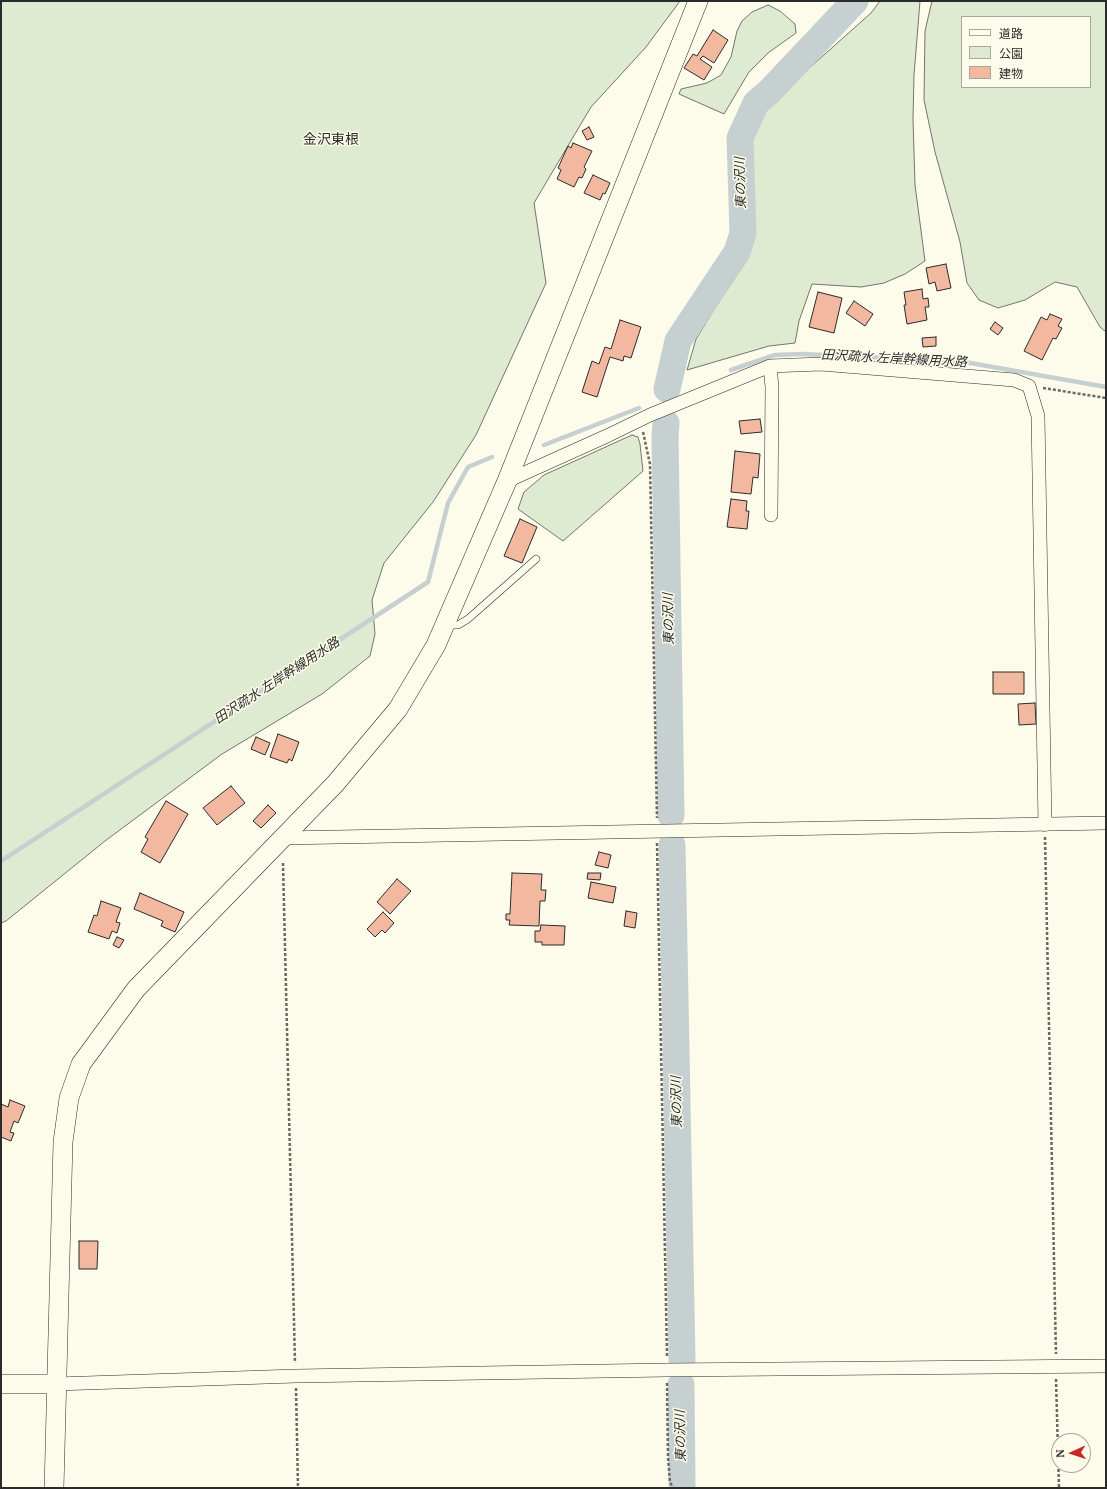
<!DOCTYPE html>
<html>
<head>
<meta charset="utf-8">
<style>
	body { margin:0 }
	#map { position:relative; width:1107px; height:1489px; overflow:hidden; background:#fdfbea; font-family:"PT Serif","Noto Sans JP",serif }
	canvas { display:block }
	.frame { position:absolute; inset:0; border:2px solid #2b2b2b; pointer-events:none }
	.legend { position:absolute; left:961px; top:16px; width:130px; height:72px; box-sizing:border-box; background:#fdfbea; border:1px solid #a9a89e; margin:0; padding:5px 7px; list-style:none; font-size:12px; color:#2b2b2b }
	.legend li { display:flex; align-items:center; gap:8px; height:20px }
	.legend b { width:20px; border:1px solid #a9a89e }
	.north { position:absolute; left:1051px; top:1433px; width:40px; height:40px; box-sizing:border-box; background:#fdfbea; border:1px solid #a9a89e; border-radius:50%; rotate:267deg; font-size:11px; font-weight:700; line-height:16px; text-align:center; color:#2b2b2b }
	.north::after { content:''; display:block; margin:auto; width:14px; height:18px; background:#c62828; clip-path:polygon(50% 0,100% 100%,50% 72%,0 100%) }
</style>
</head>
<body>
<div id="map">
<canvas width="1107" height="1489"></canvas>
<div class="frame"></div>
<ul class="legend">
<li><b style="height:5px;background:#fdfbea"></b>道路</li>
<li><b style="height:11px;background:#deebd1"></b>公園</li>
<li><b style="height:11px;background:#f2b8a0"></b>建物</li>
</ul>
<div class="north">N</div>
</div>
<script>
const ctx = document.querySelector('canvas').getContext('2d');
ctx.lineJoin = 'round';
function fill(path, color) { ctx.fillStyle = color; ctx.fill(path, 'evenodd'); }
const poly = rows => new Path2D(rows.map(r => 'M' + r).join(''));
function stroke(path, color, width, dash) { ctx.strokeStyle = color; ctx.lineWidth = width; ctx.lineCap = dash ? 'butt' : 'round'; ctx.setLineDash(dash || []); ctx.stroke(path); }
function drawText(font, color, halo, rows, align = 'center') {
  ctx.font = font + ' "PT Serif","Noto Sans JP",serif'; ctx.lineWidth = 3; ctx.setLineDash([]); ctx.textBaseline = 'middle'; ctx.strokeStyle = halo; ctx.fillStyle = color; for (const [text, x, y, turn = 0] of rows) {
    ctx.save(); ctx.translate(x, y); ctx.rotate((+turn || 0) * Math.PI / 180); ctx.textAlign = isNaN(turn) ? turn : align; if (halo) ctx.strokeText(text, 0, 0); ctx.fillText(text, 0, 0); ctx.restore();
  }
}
const green = poly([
	[1,1,680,1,646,47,591,107,534,203,546,283,476,435,433,502,384,563,372,600,375,634,370,656,322,694,222,754,105,841,6,921,1,923,1,1],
	[880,1,920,1,914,75,913,119,915,185,925,261,905,274,884,283,861,287,812,284,799,321,795,343,769,346,687,370,696,339,744,261,750,247,755,224,750,159,753,138,760,117,779,95,871,13,880,1],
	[932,1,1106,1,1106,332,1100,327,1077,287,1055,282,1025,300,998,308,979,300,967,283,960,242,935,152,924,100,925,31,932,1],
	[962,17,1090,17,1090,87,962,87,962,17],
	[768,5,780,11,795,24,796,33,768,53,749,72,724,114,679,94,681,89,707,83,721,75,731,57,737,31,742,21,752,12,768,5],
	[632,435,638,437,640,444,643,471,563,541,518,509,524,492,544,475,632,435]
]);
const stream = poly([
	[731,370,775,355,801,354,959,361,1106,387],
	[544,445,639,408],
	[1,861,428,582,448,503,468,467,492,457]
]);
const river = poly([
	[667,389,678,341,737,252,743,233,740,138,756,103,770,91,855,1],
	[666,423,665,437,671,815],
	[672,845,682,1360],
	[681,1385,682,1488]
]);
const building = poly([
	[713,30,728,40,714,63,703,56,700,59,712,67,704,80,684,68,693,54,697,56,713,30],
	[589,127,594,137,587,140,582,131,589,127],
	[573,143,592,151,584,167,586,169,582,178,579,177,574,187,557,179,561,170,558,168,568,146,571,148,573,143],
	[593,175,610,183,605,194,603,193,600,200,584,193,593,175],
	[946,264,951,288,937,291,935,282,929,284,926,268,946,264],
	[922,289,923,299,928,298,929,307,925,307,927,320,907,324,904,305,906,305,904,292,922,289],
	[818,292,842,298,834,333,809,327,818,292],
	[854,301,873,314,865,326,846,313,854,301],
	[1050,314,1062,319,1058,326,1062,328,1056,339,1053,338,1042,360,1024,351,1041,317,1047,320,1050,314],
	[620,320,641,327,631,358,624,356,623,361,610,357,597,397,582,392,592,361,599,364,605,347,611,349,620,320],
	[995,322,1003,328,998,335,990,329,995,322],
	[936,337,936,346,923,347,922,338,936,337],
	[760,419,762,432,741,434,739,421,760,419],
	[735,451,760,454,758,478,753,477,751,494,731,492,735,451],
	[731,499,747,501,746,511,749,511,747,529,727,527,731,499],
	[520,519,537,527,522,563,504,556,520,519],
	[993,672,1024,672,1024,694,993,694,993,672],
	[1035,703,1036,724,1019,725,1018,704,1035,703],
	[278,734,299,742,292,761,289,759,287,763,270,757,278,734],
	[256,737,270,743,265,755,251,749,256,737],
	[231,786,245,803,217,825,203,808,231,786],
	[166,801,188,814,160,863,141,852,148,839,145,837,166,801],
	[268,805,276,813,261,828,253,821,268,805],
	[599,852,611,855,608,868,595,865,599,852],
	[512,873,542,874,541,890,546,890,545,901,540,901,539,926,509,925,510,920,506,920,506,914,510,914,512,873],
	[588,873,601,873,600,880,587,879,588,873],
	[397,879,411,891,390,914,377,902,397,879],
	[591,882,616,887,613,903,588,898,591,882],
	[140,893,184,912,175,932,161,926,163,921,134,909,140,893],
	[101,901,121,908,116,922,120,923,117,933,112,931,109,939,88,932,94,915,97,916,101,901],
	[626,911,637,913,635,928,624,926,626,911],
	[383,912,394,923,385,933,382,930,375,937,367,929,383,912],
	[541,925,565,926,564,945,542,945,542,942,535,942,535,931,540,931,541,925],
	[117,937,124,940,119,948,113,945,117,937],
	[10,1100,25,1106,18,1123,14,1121,10,1132,14,1133,11,1141,1,1137,1,1104,8,1107,10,1100],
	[79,1241,98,1241,97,1269,79,1269,79,1241]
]);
const path = poly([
	[1043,388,1106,398],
	[643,432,650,464,657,818],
	[1045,837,1056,1354],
	[657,843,667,1356],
	[283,863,295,1363],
	[1056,1379,1059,1488],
	[667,1383,668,1457,670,1482,673,1488],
	[296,1388,298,1488]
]);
const lane = poly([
	[445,625,458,625,468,619,536,559]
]);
const street = poly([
	[770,366,772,387,771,515],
	[507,481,609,435,650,415,770,366,821,364,1014,380,1029,386,1038,416,1045,825],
	[282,838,1106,823],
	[56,1384,296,1376,667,1370,1106,1366]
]);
const secondary = poly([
	[1,1384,56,1384],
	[54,1488,63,1142,69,1098,81,1064,136,989,335,784,398,709,436,645,507,481,698,1]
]);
const waterNames = [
	["東の沢川",741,183,-92],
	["田沢疏水 左岸幹線用水路",894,359,3],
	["東の沢川",669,619,-91],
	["田沢疏水 左岸幹線用水路",277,681,-33],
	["東の沢川",677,1102,-91],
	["東の沢川",681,1436,-91]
];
const quarterNames = [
	["金沢東根",331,140]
];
fill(green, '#deebd1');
stroke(green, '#74746e', 1);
stroke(stream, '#c7d0d0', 4.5);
stroke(river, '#c7d0d0', 27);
fill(building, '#f2b8a0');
stroke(building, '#2b2b2b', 1);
stroke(lane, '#2b2b2b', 8);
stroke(street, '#2b2b2b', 14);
stroke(secondary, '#2b2b2b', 20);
stroke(path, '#6a6964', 2.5, [3, 2]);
stroke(lane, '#fdfbea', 7);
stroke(street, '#fdfbea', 13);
stroke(secondary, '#fdfbea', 19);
drawText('italic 13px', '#2b2b2b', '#fdfbea', waterNames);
drawText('14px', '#2b2b2b', '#fdfbea', quarterNames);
</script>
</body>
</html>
